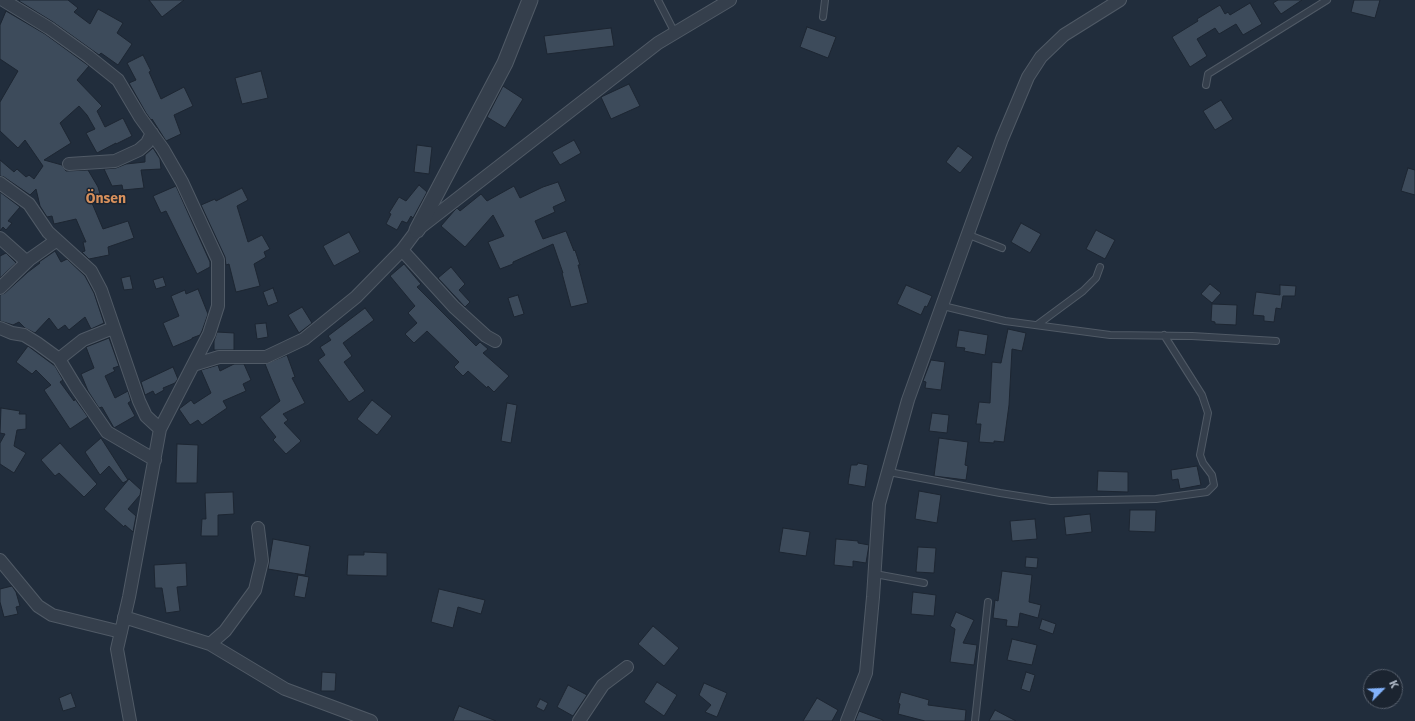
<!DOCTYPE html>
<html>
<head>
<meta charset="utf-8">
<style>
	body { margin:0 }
	#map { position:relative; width:1415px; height:721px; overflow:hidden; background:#212d3c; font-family:"Fira Sans",sans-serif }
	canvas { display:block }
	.north { position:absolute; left:1363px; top:669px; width:40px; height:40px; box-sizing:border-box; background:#1b2430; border:1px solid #57606d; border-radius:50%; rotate:66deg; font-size:11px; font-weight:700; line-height:16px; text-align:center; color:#b0bac8 }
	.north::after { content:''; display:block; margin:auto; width:14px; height:18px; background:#82b2fb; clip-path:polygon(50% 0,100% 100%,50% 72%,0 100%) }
</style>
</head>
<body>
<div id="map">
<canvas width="1415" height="721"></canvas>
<div class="north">K</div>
</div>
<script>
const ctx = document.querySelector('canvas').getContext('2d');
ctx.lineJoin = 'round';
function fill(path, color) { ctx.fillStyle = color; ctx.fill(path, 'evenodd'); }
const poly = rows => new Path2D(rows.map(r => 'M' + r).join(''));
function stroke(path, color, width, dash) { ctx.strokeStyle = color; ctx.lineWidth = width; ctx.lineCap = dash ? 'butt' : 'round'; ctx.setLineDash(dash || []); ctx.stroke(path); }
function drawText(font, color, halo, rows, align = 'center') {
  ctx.font = font + ' "Fira Sans",sans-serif'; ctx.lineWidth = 3; ctx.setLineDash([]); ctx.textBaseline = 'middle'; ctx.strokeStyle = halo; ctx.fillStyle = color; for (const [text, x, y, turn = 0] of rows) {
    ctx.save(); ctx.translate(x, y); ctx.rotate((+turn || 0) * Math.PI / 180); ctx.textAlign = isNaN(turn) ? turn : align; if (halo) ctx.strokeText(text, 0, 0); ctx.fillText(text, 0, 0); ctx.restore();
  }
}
const building = poly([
	[20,0,68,0,78,8,74,12,90,24,98,9,123,23,117,33,132,44,118,65,101,53,99,55,53,22,19,1,20,0],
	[149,0,184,0,162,17,149,0],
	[1278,0,1302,0,1281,14,1273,3,1278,0],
	[1354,0,1380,0,1375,18,1351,12,1354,0],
	[1250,3,1262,24,1243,35,1236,24,1219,34,1215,28,1197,39,1207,56,1190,67,1172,37,1198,21,1197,19,1220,5,1225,14,1228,12,1230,15,1250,3],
	[6,11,45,34,89,66,77,80,102,106,97,111,105,127,123,118,132,136,116,144,116,143,97,153,86,133,95,129,87,115,79,106,60,123,71,143,44,160,62,165,66,171,88,170,98,187,102,201,92,203,103,229,128,221,134,238,108,247,109,255,89,259,82,252,85,251,83,242,86,242,76,219,54,224,52,216,47,217,40,206,36,189,30,195,4,177,0,176,0,160,14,172,17,169,26,177,29,175,34,179,43,166,25,140,18,148,0,131,0,102,18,71,0,59,0,25,6,11],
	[807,27,836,37,828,58,800,47,807,27],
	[611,28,614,46,547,54,544,36,611,28],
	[143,55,151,71,149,72,161,99,184,87,193,106,174,115,181,134,166,141,152,119,151,120,146,113,129,83,136,80,127,63,143,55],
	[261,71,268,98,242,104,235,78,261,71],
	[629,84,640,106,611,119,601,97,629,84],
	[503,86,523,99,505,128,487,117,503,86],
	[1221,100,1233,119,1215,130,1203,111,1221,100],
	[574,140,581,153,560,165,552,152,574,140],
	[417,145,432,147,429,174,414,172,417,145],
	[958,146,973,157,960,173,946,162,958,146],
	[153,148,160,159,161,169,141,170,144,188,123,190,122,185,112,186,104,169,116,168,126,164,145,162,145,155,153,148],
	[1408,168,1415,170,1415,195,1401,191,1408,168],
	[558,182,566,201,553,207,555,212,535,221,543,239,566,231,574,251,575,250,580,265,578,265,588,303,571,307,562,273,563,273,553,244,513,262,513,264,500,269,488,242,504,236,493,215,465,247,441,226,454,211,457,208,460,211,481,194,487,201,514,186,520,198,543,187,558,182],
	[419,185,427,192,413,218,411,216,407,223,402,221,397,230,386,224,391,214,389,213,399,197,406,201,419,185],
	[176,186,210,262,210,267,197,274,166,211,161,213,153,196,176,186],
	[242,188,248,200,237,206,248,242,262,235,270,249,264,252,266,257,254,264,260,286,236,292,229,264,226,265,225,257,201,205,215,199,216,201,242,188],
	[0,192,20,207,8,221,12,223,6,230,3,227,0,231,0,192],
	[1021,223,1041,234,1030,253,1011,242,1021,223],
	[1096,230,1115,240,1105,259,1086,249,1096,230],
	[349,232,360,252,334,266,323,246,349,232],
	[55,251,61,262,67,259,85,276,94,293,104,323,91,329,85,317,69,330,65,325,58,330,49,318,35,333,25,328,19,322,13,325,0,321,0,295,5,293,28,272,40,263,39,262,55,251],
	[6,253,16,263,0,278,0,256,6,253],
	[404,264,421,284,417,287,476,346,480,342,488,349,483,353,509,376,494,392,488,386,487,388,468,371,463,376,454,367,459,362,427,331,414,343,405,334,417,323,408,313,415,306,390,276,404,264],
	[451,267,465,284,459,290,470,302,465,307,438,278,451,267],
	[130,276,133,289,124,290,121,278,130,276],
	[163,277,166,286,156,289,153,280,163,277],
	[1210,284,1221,293,1212,303,1201,294,1210,284],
	[906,285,932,296,927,307,925,306,921,315,897,304,906,285],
	[1280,285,1296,286,1295,296,1283,296,1281,309,1276,308,1274,322,1264,321,1264,316,1253,315,1256,292,1280,295,1280,285],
	[273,288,278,302,268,306,263,292,273,288],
	[198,289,208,314,202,331,200,335,192,338,192,339,173,347,163,323,179,316,171,296,185,290,186,294,198,289],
	[518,295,524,314,514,317,508,298,518,295],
	[1212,304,1237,305,1236,325,1215,324,1215,322,1211,321,1212,304],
	[302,307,312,323,299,333,288,315,302,307],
	[365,308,374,320,343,343,352,356,344,362,365,391,349,402,318,360,325,355,320,347,331,340,328,336,365,308],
	[266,323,268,337,257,339,255,324,266,323],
	[1008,329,1026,333,1022,351,1012,349,1009,405,1004,442,994,441,994,443,979,442,981,424,976,424,979,402,990,403,992,362,1001,363,1008,329],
	[959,330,988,335,985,355,964,351,965,348,956,347,959,330],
	[217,332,234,333,234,350,214,350,214,341,217,332],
	[109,338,119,366,113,368,115,371,105,376,115,398,128,391,131,401,128,403,135,416,114,428,102,407,99,408,88,391,81,374,94,368,86,347,109,338],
	[28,346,55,366,63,380,60,382,74,401,75,399,88,417,70,429,44,390,51,385,36,370,32,374,16,362,28,346],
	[287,355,295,377,292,378,305,403,283,414,288,420,284,423,301,441,286,454,273,440,276,437,260,417,280,401,265,364,287,355],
	[931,360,945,362,941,390,925,388,926,382,923,381,931,360],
	[234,364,244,364,251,380,243,384,246,391,223,401,227,408,202,425,198,420,190,425,179,409,191,400,194,404,211,393,201,370,218,365,220,371,234,364],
	[173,367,178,379,175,383,163,388,164,390,155,395,153,391,145,395,141,382,173,367],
	[372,400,392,416,377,435,357,419,372,400],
	[507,403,517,405,511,443,501,441,507,403],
	[1,408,20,411,19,414,26,414,26,429,17,430,14,446,26,453,14,473,0,464,0,443,5,434,0,433,1,408],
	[932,413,949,415,947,433,929,431,932,413],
	[101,438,128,480,123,483,109,466,100,475,85,452,101,438],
	[939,438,968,442,965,465,968,466,966,480,934,476,939,438],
	[60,443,97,484,84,497,59,473,55,476,41,460,60,443],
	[177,444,198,445,197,483,176,483,177,444],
	[858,463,868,465,865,487,848,484,851,465,857,465,858,463],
	[1197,466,1201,485,1180,489,1178,479,1172,480,1171,470,1197,466],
	[1098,471,1128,472,1128,492,1097,491,1098,471],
	[129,479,141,490,140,495,128,509,136,516,133,532,125,525,124,527,104,509,129,479],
	[919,491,941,495,937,523,915,519,919,491],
	[233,492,234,514,218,515,218,536,201,536,202,519,206,519,205,493,233,492],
	[1130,510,1156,510,1155,532,1129,531,1130,510],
	[1090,514,1092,532,1066,535,1064,517,1090,514],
	[1035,519,1037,539,1012,541,1010,521,1035,519],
	[783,528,810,532,806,556,779,552,783,528],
	[273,539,310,546,305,575,268,569,273,539],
	[836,539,858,541,858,543,869,545,866,563,853,561,853,567,834,565,836,539],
	[918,547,936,548,934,573,916,572,918,547],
	[364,552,387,553,387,576,347,575,348,555,364,555,364,552],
	[1026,557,1038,558,1037,568,1025,567,1026,557],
	[186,563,187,586,177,587,180,611,166,613,162,588,155,588,154,565,186,563],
	[1002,571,1032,575,1029,602,1041,605,1038,618,1020,613,1018,627,1006,626,1007,620,993,618,995,600,998,601,1002,571],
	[298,575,309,577,305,598,294,596,298,575],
	[12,586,16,592,20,606,16,607,18,614,4,617,0,602,0,589,12,586],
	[439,589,485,600,481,614,458,607,453,628,431,622,439,589],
	[913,592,936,595,934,616,911,614,913,592],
	[956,612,974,620,963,643,977,645,974,665,950,662,955,629,950,626,956,612],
	[1042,619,1056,624,1053,634,1039,629,1042,619],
	[653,626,679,648,664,666,638,644,653,626],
	[1012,639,1037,645,1032,665,1007,660,1012,639],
	[322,672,336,673,335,691,321,691,322,672],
	[1026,672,1035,675,1030,692,1021,689,1026,672],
	[657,682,677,695,664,716,644,702,657,682],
	[704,683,727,693,717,717,705,712,711,705,699,695,704,683],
	[568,685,587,695,573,716,557,707,568,685],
	[901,692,929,700,928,705,966,710,965,721,925,721,898,714,900,704,898,703,901,692],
	[71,693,76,707,63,711,59,698,71,693],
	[817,698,838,710,832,721,803,721,817,698],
	[540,699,548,703,544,711,536,707,540,699],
	[459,706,496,721,453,721,459,706],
	[995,710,1016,721,989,721,995,710],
	[859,711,883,720,883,721,855,721,859,711]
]);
const service = poly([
	[658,0,675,33],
	[823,17,825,0],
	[1206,85,1208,74,1327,0],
	[969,235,1002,248],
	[943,306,1005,321,1110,335,1192,336,1276,341],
	[1037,325,1083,291,1096,278,1100,267],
	[889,472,1000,493,1051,501,1156,499,1207,492,1214,485,1212,475,1203,463,1200,455,1208,413,1202,395,1164,335],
	[875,574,924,583],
	[975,721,988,602]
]);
const minor = poly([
	[3,0,49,28,88,56,118,80,140,117,163,149,182,182,218,260,218,306,209,334,193,365],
	[69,164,115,161,139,150,147,143,152,133],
	[0,183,29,204,48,232,91,271,101,290,139,401,146,416,160,429],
	[0,238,27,262],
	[402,250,454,307,486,336,495,341],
	[0,288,30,259,57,240],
	[0,328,12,333,24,335,37,343,59,359,76,387,107,432,155,460],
	[59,359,83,340,113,328],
	[0,560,38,606,52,615,121,632],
	[124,617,210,644,285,689,371,721],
	[210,644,225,631,255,590,262,561,258,528],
	[130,721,117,649,129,597,160,429,193,365,219,357,266,357,304,339,356,297,402,250,417,230,658,43,730,0],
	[579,721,603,685,627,667],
	[847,721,866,673,873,597,879,504,908,400,1002,139,1028,77,1041,57,1064,35,1120,0]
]);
const tertiary = poly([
	[417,230,505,63,530,0]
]);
const quarterNames = [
	["Önsen",106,199]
];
fill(building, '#3d4b5b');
stroke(building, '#1d2632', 1);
stroke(service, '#505a66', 8);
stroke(minor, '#505a66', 14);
stroke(tertiary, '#505a66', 17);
stroke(service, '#353f4c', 6);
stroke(minor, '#353f4c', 12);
stroke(tertiary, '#353f4c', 15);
drawText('bold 14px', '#d7905c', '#1b2430', quarterNames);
</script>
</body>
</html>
